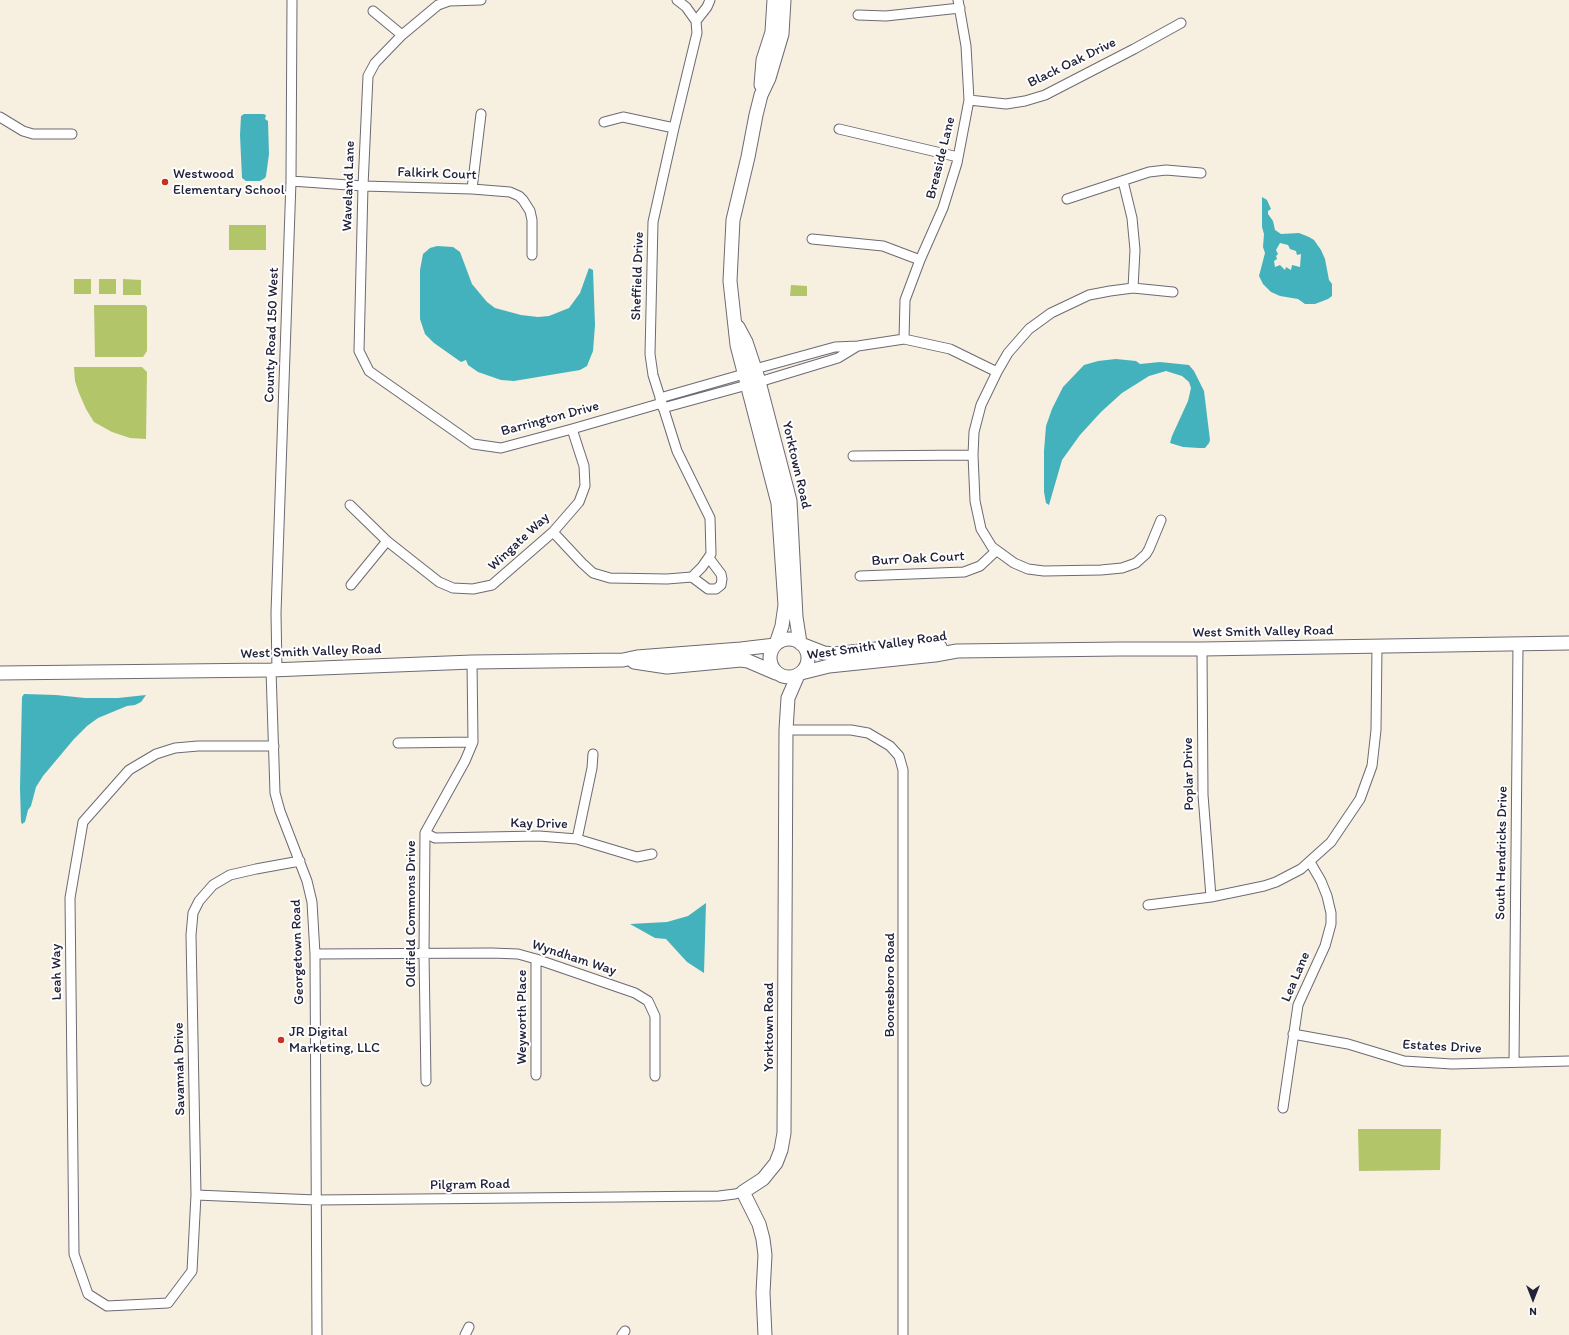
<!DOCTYPE html>
<html>
<head>
<meta charset="utf-8">
<style>
	body { margin:0 }
	#map { position:relative; width:1569px; height:1335px; overflow:hidden; background:#f7efdf; font-family:Itim,sans-serif }
	canvas { display:block }
	.north { position:absolute; left:1513px; top:1279px; width:40px; height:40px; -webkit-text-stroke:3px #fff; paint-order:stroke; rotate:180deg; font-size:11px; font-weight:700; line-height:16px; text-align:center; color:#22223b }
	.north::after { content:''; display:block; margin:auto; width:14px; height:18px; background:#22223b; clip-path:polygon(50% 0,100% 100%,50% 72%,0 100%) }
</style>
</head>
<body>
<div id="map">
<canvas width="1569" height="1335"></canvas>
<div class="north">N</div>
</div>
<script>
const ctx = document.querySelector('canvas').getContext('2d');
ctx.lineJoin = 'round';
function fill(path, color) { ctx.fillStyle = color; ctx.fill(path, 'evenodd'); }
const poly = rows => new Path2D(rows.map(r => 'M' + r).join(''));
function stroke(path, color, width, dash) { ctx.strokeStyle = color; ctx.lineWidth = width; ctx.lineCap = dash ? 'butt' : 'round'; ctx.setLineDash(dash || []); ctx.stroke(path); }
function drawText(font, color, halo, rows, align = 'center') {
  ctx.font = font + ' Itim,sans-serif'; ctx.lineWidth = 4; ctx.setLineDash([]); ctx.textBaseline = 'middle'; ctx.strokeStyle = halo; ctx.fillStyle = color; for (const [text, x, y, turn = 0] of rows) {
    ctx.save(); ctx.translate(x, y); ctx.rotate((+turn || 0) * Math.PI / 180); ctx.textAlign = isNaN(turn) ? turn : align; if (halo) ctx.strokeText(text, 0, 0); ctx.fillText(text, 0, 0); ctx.restore();
  }
}
const green = poly([
	[229,225,266,225,266,250,229,250],
	[74,279,91,279,91,294,74,294],
	[99,279,116,279,116,294,99,294],
	[123,279,141,280,141,295,123,295],
	[791,285,807,286,807,296,790,296],
	[94,305,145,305,147,307,147,351,143,357,95,357],
	[74,367,142,367,147,372,146,439,130,438,112,432,94,422,86,409,79,393,75,381],
	[1358,1129,1441,1129,1440,1170,1359,1171]
]);
const water = poly([
	[244,114,263,114,266,115,265,119,268,121,269,154,266,176,265,178,260,181,246,181,242,178,240,135,241,116],
	[1262,197,1267,200,1271,209,1268,211,1268,214,1273,221,1275,230,1281,234,1299,233,1309,237,1314,240,1321,250,1325,259,1329,280,1332,284,1332,296,1328,299,1315,304,1305,304,1298,299,1280,296,1271,292,1263,284,1259,276,1265,253,1263,247,1264,234,1262,227],
	[1280,243,1288,245,1290,249,1296,251,1297,255,1301,254,1300,267,1292,265,1291,270,1286,267,1285,270,1280,265,1275,267,1274,261,1277,259,1276,256,1278,254,1276,250],
	[437,246,453,247,460,252,472,284,487,302,495,308,521,315,538,317,549,316,569,308,580,293,589,268,593,270,595,325,593,351,587,366,580,370,514,381,501,380,478,372,468,365,466,360,461,362,434,343,425,334,420,319,420,270,423,254,430,248],
	[1116,359,1136,361,1140,364,1160,362,1189,365,1194,371,1204,391,1210,440,1209,443,1205,448,1199,448,1183,447,1170,443,1172,436,1188,401,1191,388,1189,382,1182,376,1166,371,1149,376,1122,393,1101,412,1080,435,1062,460,1049,505,1046,503,1044,492,1044,451,1046,426,1052,409,1063,387,1084,365,1098,361],
	[24,694,56,695,85,698,118,698,146,695,141,702,135,705,127,706,98,718,87,726,74,739,43,776,36,787,31,806,28,810,25,822,22,824,21,822,20,788,22,697],
	[706,903,704,973,687,962,666,939,655,938,630,924,667,922,688,916]
]);
const street = poly([
	[481,0,449,1,438,5,402,35,375,63,368,76,363,186,359,351,369,371,473,444,501,448,572,429,662,403],
	[373,11,402,35],
	[858,15,886,16,960,8],
	[696,21,707,7,710,0],
	[969,100,1006,104,1025,101,1045,95,1134,49,1181,23],
	[0,117,23,131,33,134,72,134],
	[604,122,623,117,674,128],
	[839,129,958,157],
	[291,181,363,186,472,189,510,192,519,196,523,200,530,211,532,220,532,255],
	[1123,181,1132,218,1135,250,1133,288],
	[472,189,481,114],
	[1067,199,1149,172,1166,170,1201,173],
	[812,239,883,246,920,260],
	[904,339,905,300,920,260,943,208,957,163,969,100,966,46,958,0],
	[755,369,835,347,858,346,904,339,950,349,997,372],
	[759,382,838,358,856,347],
	[660,398,744,374],
	[663,408,747,385],
	[853,456,973,455],
	[350,505,387,541,439,582,453,588,473,589,492,585,553,532,579,502,585,486,584,466,572,429],
	[1161,520,1149,549,1146,554,1136,563,1122,568,1101,570,1044,571,1028,569,1014,563,992,547,981,529,975,501,973,455,974,432,981,405,997,372,1008,353,1029,329,1051,313,1089,295,1110,291,1133,288,1173,292],
	[553,532,582,563,593,573,610,578,667,579,692,577,702,567,711,554,710,518,677,451,653,375,650,354,653,222,674,128,697,33,696,21,686,7,677,0],
	[860,576,964,572,980,566,996,551],
	[692,577,708,589,716,589,721,585,722,579,721,574,709,558],
	[351,585,387,541],
	[1202,649,1203,795,1211,897],
	[271,670,275,793,280,811,307,881,312,902,315,954,317,1335],
	[277,670,276,613,291,181,292,0],
	[786,730,851,730,868,733,890,746,899,756,903,770,903,1335],
	[398,743,473,742],
	[274,746,198,746,175,748,156,754,129,770,83,822,70,898,74,1254,88,1294,107,1306,168,1303,192,1271,196,1195,191,935,193,913,199,901,213,885,230,875,256,869,300,861],
	[425,833,435,838,539,836,577,839,637,857,652,854],
	[577,839,592,768,593,754],
	[1148,905,1211,897,1264,886,1276,882,1301,869,1331,842,1360,799,1372,766,1376,730,1377,647],
	[315,954,492,953,518,954,536,959,635,993,648,1001,655,1016,655,1076],
	[1293,1034,1348,1044,1404,1061,1452,1064,1569,1061],
	[1514,1062,1518,644],
	[536,1075,536,959],
	[426,1081,424,954,425,833,465,761,473,742,472,662],
	[1283,1108,1298,1005,1325,946,1331,924,1331,913,1327,896,1321,881,1310,862],
	[196,1195,316,1200,719,1196,735,1194,743,1192],
	[465,1335,469,1327],
	[622,1335,625,1331]
]);
const secondary = poly([
	[761,85,763,60,772,32,774,0],
	[738,327,746,342,758,378,790,501,796,617,800,643],
	'770 658a19 19 0 1 1 38 0a19 19 0 1 1-38 0Z',
	[776,644,782,626,785,605,778,503,737,345,730,281,733,220,748,157,756,115,761,95,769,78,782,34,784,0],
	[801,644,824,653,834,654,902,646,940,647],
	[634,662,667,667,741,660,748,661,776,673],
	[0,673,271,670,472,662,623,660,637,657,741,649,775,645],
	[801,673,829,666,935,655,957,651,1120,649,1202,649,1569,643],
	[765,1335,763,1293,765,1255,763,1239,759,1224,743,1192,763,1179,776,1163,781,1150,784,1133,786,730,788,698,798,675]
]);
const markers = [
	[165,182,4,"#c8321e"],
	[281,1040,4,"#c8321e"]
];
const streetNames = [
	["Black Oak Drive",1072,63,-26],
	["Breaside Lane",941,158,-76],
	["Falkirk Court",437,174,2],
	["Waveland Lane",349,186,-88],
	["Sheffield Drive",638,276,-88],
	["County Road 150 West",272,335,-88],
	["Barrington Drive",550,419,-15],
	["Yorktown Road",796,465,77],
	["Wingate Way",519,542,-43],
	["Burr Oak Court",918,559,-3],
	["West Smith Valley Road",1263,632,-1],
	["West Smith Valley Road",877,646,-8],
	["West Smith Valley Road",311,652,-2],
	["Poplar Drive",1189,774,-91],
	["Kay Drive",539,824,1],
	["South Hendricks Drive",1502,853,-89],
	["Oldfield Commons Drive",411,914,-90],
	["Georgetown Road",298,952,-92],
	["Wyndham Way",574,958,18],
	["Leah Way",57,972,-91],
	["Lea Lane",1296,977,-67],
	["Boonesboro Road",890,985,-90],
	["Weyworth Place",522,1017,-90],
	["Yorktown Road",769,1027,-90],
	["Estates Drive",1442,1047,3],
	["Savannah Drive",180,1069,-91],
	["Pilgram Road",470,1185,-1]
];
const poiNames = [
	["Westwood",173,174],
	["Elementary School",173,190],
	["JR Digital",289,1032],
	["Marketing, LLC",289,1048]
];
fill(green, '#b2c569');
fill(water, '#43b2bc');
stroke(street, '#6d6a74', 11);
stroke(secondary, '#6d6a74', 15);
stroke(street, '#fff', 9);
stroke(secondary, '#fff', 13);
for (const [x, y, r, color] of markers) { const dot = new Path2D(); dot.arc(x, y, r, 0, 2 * Math.PI); ctx.fillStyle = color; ctx.fill(dot); stroke(dot, '#fff', 1.5); }
drawText('14px', '#22223b', '#fff', streetNames);
drawText('14px', '#22223b', '#fff', poiNames, 'left');
</script>
</body>
</html>
